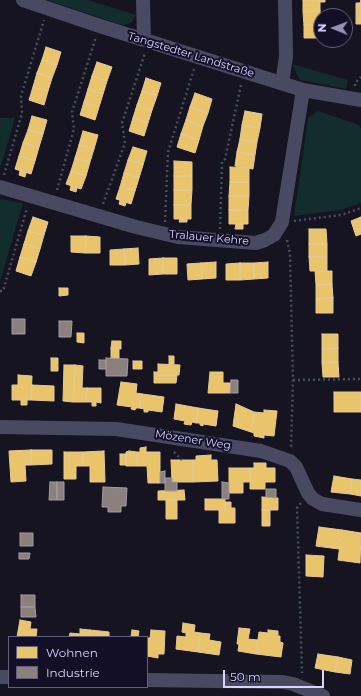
<!DOCTYPE html>
<html>
<head>
<meta charset="utf-8">
<style>
	body { margin:0 }
	#map { position:relative; width:361px; height:696px; overflow:hidden; background:#161421; font-family:Montserrat,sans-serif }
	canvas { display:block }
	.legend { position:absolute; left:8px; top:636px; width:140px; height:52px; box-sizing:border-box; background:#130f26; border:1px solid #625e7d; margin:0; padding:5px 7px; list-style:none; font-size:12px; color:#d9d4ff }
	.legend li { display:flex; align-items:center; gap:8px; height:20px }
	.legend b { width:20px; border:1px solid #625e7d }
	.north { position:absolute; left:313px; top:8px; width:40px; height:40px; box-sizing:border-box; background:#130f26; border:1px solid #625e7d; border-radius:50%; rotate:271deg; font-size:11px; font-weight:700; line-height:16px; text-align:center; color:#d9d4ff }
	.north::after { content:''; display:block; margin:auto; width:14px; height:18px; background:#9591b1; clip-path:polygon(50% 0,100% 100%,50% 72%,0 100%) }
	.scale { position:absolute; left:223px; top:670px; width:101px; height:18px; box-sizing:border-box; border:2px solid #d9d4ff; border-top:0; padding-left:5px; font-size:12px; line-height:14px; white-space:nowrap; color:#d9d4ff; -webkit-text-stroke:3px #130f26; paint-order:stroke }
</style>
</head>
<body>
<div id="map">
<canvas width="361" height="696"></canvas>
<ul class="legend">
<li><b style="height:11px;background:#e9c46a"></b>Wohnen</li>
<li><b style="height:11px;background:#8a817c"></b>Industrie</li>
</ul>
<div class="north">N</div>
<div class="scale">50 m</div>
</div>
<script>
const ctx = document.querySelector('canvas').getContext('2d');
ctx.lineJoin = 'round';
function fill(path, color) { ctx.fillStyle = color; ctx.fill(path, 'evenodd'); }
const poly = rows => new Path2D(rows.map(r => 'M' + r).join(''));
function stroke(path, color, width, dash) { ctx.strokeStyle = color; ctx.lineWidth = width; ctx.lineCap = dash ? 'butt' : 'round'; ctx.setLineDash(dash || []); ctx.stroke(path); }
function drawText(font, color, halo, rows, align = 'center') {
  ctx.font = font + ' Montserrat,sans-serif'; ctx.lineWidth = 4; ctx.setLineDash([]); ctx.textBaseline = 'middle'; ctx.strokeStyle = halo; ctx.fillStyle = color; for (const [text, x, y, turn = 0] of rows) {
    ctx.save(); ctx.translate(x, y); ctx.rotate((+turn || 0) * Math.PI / 180); ctx.textAlign = isNaN(turn) ? turn : align; if (halo) ctx.strokeText(text, 0, 0); ctx.fillText(text, 0, 0); ctx.restore();
  }
}
const green = poly([
	[47,0,88,0,136,15,131,23,122,25],
	[292,64,348,80,346,89,300,80],
	[318,111,359,125,361,128,361,203,340,210,294,216,308,118],
	[0,118,15,118,0,169],
	[0,199,23,203,0,282]
]);
const homes = poly([
	[303,0,325,0,325,2,320,2,320,11,303,12,303,0],
	[361,0,361,24,356,24,356,3,360,3,361,0],
	[320,11,321,25,304,25,303,12,320,11],
	[304,25,321,25,321,38,304,38,304,25],
	[46,47,61,52,57,65,42,60,46,47],
	[42,60,57,65,52,78,37,73,42,60],
	[97,62,112,67,107,81,92,76,97,62],
	[37,73,52,78,48,91,33,87,37,73],
	[92,76,107,81,103,94,88,89,92,76],
	[146,78,161,83,157,96,142,91,146,78],
	[33,87,48,91,44,105,29,100,33,87],
	[88,89,103,94,99,107,84,102,88,89],
	[142,91,157,96,152,110,137,105,142,91],
	[195,93,212,99,208,113,190,107,195,93],
	[84,102,99,107,95,120,80,115,84,102],
	[137,105,152,110,148,123,133,118,137,105],
	[190,107,208,113,203,126,186,120,190,107],
	[245,111,262,114,260,128,242,125,245,111],
	[32,116,47,120,43,134,28,130,32,116],
	[133,118,148,123,144,136,129,131,133,118],
	[186,120,203,126,199,140,181,134,186,120],
	[242,125,260,128,257,142,240,139,242,125],
	[28,130,43,134,39,147,23,143,28,130],
	[83,131,98,135,94,149,79,145,83,131],
	[181,134,199,140,195,153,177,147,181,134],
	[240,139,257,142,255,155,237,152,240,139],
	[23,143,39,147,35,161,19,156,23,143],
	[79,145,94,149,90,162,75,158,79,145],
	[133,147,147,151,143,165,128,160,133,147],
	[237,152,255,155,253,169,235,166,237,152],
	[19,156,35,161,31,174,15,169,19,156],
	[75,158,90,162,86,176,71,171,75,158],
	[128,160,143,165,139,178,124,173,128,160],
	[174,161,192,162,192,176,174,176,174,161],
	[230,167,249,168,249,182,230,182,230,167],
	[20,171,26,173,25,177,19,175,20,171],
	[71,171,86,176,81,189,66,184,71,171],
	[124,173,139,178,135,191,120,187,124,173],
	[174,176,192,176,192,190,174,190,174,176],
	[230,182,249,182,249,196,229,196,230,182],
	[71,186,77,188,76,192,70,190,71,186],
	[120,187,135,191,131,204,116,199,120,187],
	[174,190,192,190,191,205,174,205,174,190],
	[229,196,249,196,248,210,229,210,229,196],
	[120,201,126,203,125,206,119,204,120,201],
	[174,205,191,205,191,219,174,219,174,205],
	[229,210,248,210,248,224,229,224,229,210],
	[33,217,48,222,44,235,28,231,33,217],
	[361,217,361,234,356,236,351,221,361,217],
	[180,219,187,219,187,222,179,222,180,219],
	[236,224,243,224,243,229,235,229,236,224],
	[309,229,326,229,327,244,309,244,309,229],
	[28,231,44,235,40,249,24,244,28,231],
	[71,236,86,236,85,253,71,252,71,236],
	[86,236,100,237,100,253,85,253,86,236],
	[24,244,40,249,36,262,20,257,24,244],
	[309,244,327,244,327,257,309,257,309,244],
	[138,248,139,264,125,265,124,249,138,248],
	[124,249,125,265,110,265,110,250,124,249],
	[20,257,36,262,31,276,16,271,20,257],
	[309,257,327,257,327,271,310,271,309,257],
	[163,258,163,274,149,275,149,259,163,258],
	[163,258,177,258,177,274,163,274,163,258],
	[216,262,216,278,202,279,201,263,216,262],
	[268,262,268,278,254,279,254,263,268,262],
	[201,263,202,279,188,280,187,264,201,263],
	[240,263,240,280,226,280,226,264,240,263],
	[240,263,254,263,254,279,240,280,240,263],
	[315,271,332,271,332,284,316,285,315,271],
	[332,284,333,298,316,299,316,285,332,284],
	[59,288,68,288,68,295,59,296,59,288],
	[333,298,333,313,316,313,316,299,333,298],
	[77,333,84,333,84,343,77,342,77,333],
	[322,334,338,334,338,348,322,349,322,334],
	[112,341,121,341,121,349,111,348,112,341],
	[111,348,119,348,119,359,111,359,111,348],
	[338,348,338,362,322,363,322,349,338,348],
	[169,356,174,356,174,364,169,364,169,356],
	[51,358,58,358,58,371,51,371,51,358],
	[133,361,142,361,142,369,133,369,133,361],
	[338,362,339,377,323,377,322,363,338,362],
	[158,364,180,365,179,375,158,375,158,364],
	[64,365,75,365,73,402,63,401,64,365],
	[75,365,83,366,82,388,87,388,86,402,73,402,75,365],
	[154,372,158,372,158,375,177,375,176,383,154,383,154,372],
	[210,372,223,372,223,383,231,383,230,393,208,393,210,372],
	[18,375,32,376,31,400,27,400,27,405,21,405,21,400,12,400,12,385,18,385,18,375],
	[121,382,137,384,136,393,142,394,139,408,136,408,135,410,131,409,132,407,117,405,121,382],
	[32,385,54,386,54,401,31,400,32,385],
	[87,388,101,388,101,403,96,402,96,406,92,406,92,402,86,402,87,388],
	[334,392,361,392,361,412,334,412,334,392],
	[142,394,164,397,162,412,148,410,148,412,144,412,144,409,139,408,142,394],
	[176,404,198,408,196,423,192,422,191,425,184,424,185,421,174,419,176,404],
	[236,404,254,412,251,432,233,426,236,404],
	[198,408,218,411,216,426,203,424,203,426,200,425,200,423,196,423,198,408],
	[264,410,277,411,274,436,264,435,264,438,254,436,254,433,251,432,254,412,264,413,264,410],
	[146,447,146,452,160,452,160,483,148,483,147,466,137,466,137,452,140,452,140,448,146,447],
	[31,450,31,465,25,465,26,481,11,482,9,451,31,450],
	[31,450,52,450,52,464,31,465,31,450],
	[104,451,105,482,90,482,90,466,83,466,83,452,104,451],
	[129,451,137,452,137,466,126,466,126,452,129,451],
	[64,452,83,452,83,466,76,466,76,479,64,479,64,452],
	[120,454,126,454,126,465,120,465,120,454],
	[211,455,211,460,217,460,218,481,193,482,193,460,196,460,196,456,211,455],
	[171,460,193,460,193,482,172,482,171,460],
	[254,463,266,463,266,468,275,468,275,482,265,482,265,489,250,489,250,468,254,468,254,463],
	[229,468,250,468,250,482,243,482,243,493,229,493,229,468],
	[334,476,352,479,350,494,331,492,334,476],
	[352,479,361,480,361,496,350,494,352,479],
	[184,490,185,500,158,500,158,491,184,490],
	[262,497,278,498,278,510,262,510,262,497],
	[205,499,225,499,225,510,205,510,205,499],
	[166,500,177,500,177,519,166,519,166,500],
	[225,502,231,502,231,508,235,508,235,523,219,523,219,510,225,510,225,502],
	[262,510,270,510,270,526,262,526,262,510],
	[319,527,342,530,339,549,316,546,319,527],
	[342,530,361,533,360,563,338,560,342,530],
	[306,555,324,556,323,577,306,576,306,555],
	[20,620,31,622,30,629,37,629,36,637,17,637,20,620],
	[183,623,195,625,194,632,200,633,198,652,176,649,177,636,186,637,186,633,182,632,183,623],
	[239,628,250,629,248,639,258,640,256,654,238,651,239,644,237,644,239,628],
	[80,629,90,630,89,637,69,637,70,633,80,634,80,629],
	[90,630,109,632,109,637,89,637,90,630],
	[132,630,139,631,138,637,131,637,132,630],
	[151,630,165,631,164,654,158,654,158,658,147,656,147,638,150,638,151,630],
	[268,630,278,631,278,636,280,636,280,642,283,643,281,657,256,654,259,632,268,633,268,630],
	[200,633,210,634,209,640,221,642,219,655,198,652,200,633],
	[318,654,338,657,335,672,315,668,318,654],
	[338,657,352,660,350,674,335,672,338,657]
]);
const industry = poly([
	[12,319,25,319,25,334,12,334,12,319],
	[59,321,72,321,71,337,59,337,59,321],
	[106,358,128,359,127,376,106,376,106,358],
	[99,360,106,360,106,369,99,369,99,360],
	[231,380,238,380,238,393,230,393,231,380],
	[165,471,165,483,160,483,160,472,165,471],
	[165,478,172,478,172,482,177,482,177,491,165,491,165,478],
	[50,482,57,482,57,500,49,500,50,482],
	[57,482,64,482,64,500,57,500,57,482],
	[222,482,229,483,229,499,222,499,222,482],
	[103,487,127,488,126,506,121,506,121,512,108,512,108,507,102,507,103,487],
	[266,489,276,489,276,498,266,497,266,489],
	[20,533,33,533,33,546,20,546,20,533],
	[19,553,30,553,29,559,19,559,19,553],
	[21,595,35,595,35,607,21,607,21,595],
	[21,607,35,607,36,617,21,617,21,607]
]);
const path = poly([
	[355,86,355,83,361,77],
	[4,175,22,113,21,96,44,20],
	[57,190,74,129,72,112,96,37],
	[103,204,125,143,122,123,145,53],
	[294,221,341,215,361,208],
	[165,222,168,152,194,69],
	[220,229,222,162,225,159,241,85],
	[287,240,290,254,293,380,291,448],
	[0,291,3,291,27,208],
	[293,380,361,379],
	[174,452,182,460],
	[301,503,297,508,302,673]
]);
const minor = poly([
	[23,0,100,26,303,90,361,100],
	[143,0,144,40],
	[282,83,286,57,285,0],
	[0,187,136,227,178,237,256,243,265,240,274,235,282,222,303,90],
	[0,427,116,429,261,451,290,461,296,467,308,493,313,499,322,504,361,510],
	[0,677,9,677],
	[147,680,283,682,293,684,323,696]
]);
const streetNames = [
	["Tangstedter Landstraße",191,55,17],
	["Tralauer Kehre",209,238,5],
	["Mözener Weg",193,440,9]
];
fill(green, '#132c2d');
fill(homes, '#e9c46a');
stroke(homes, '#e4c997', 1);
fill(industry, '#8a817c');
stroke(industry, '#a29aa3', 1);
stroke(path, '#44505f', 2.5, [2, 3]);
stroke(minor, '#4a4962', 14);
drawText('11px', '#d9d4ff', '#130f26', streetNames);
</script>
</body>
</html>
